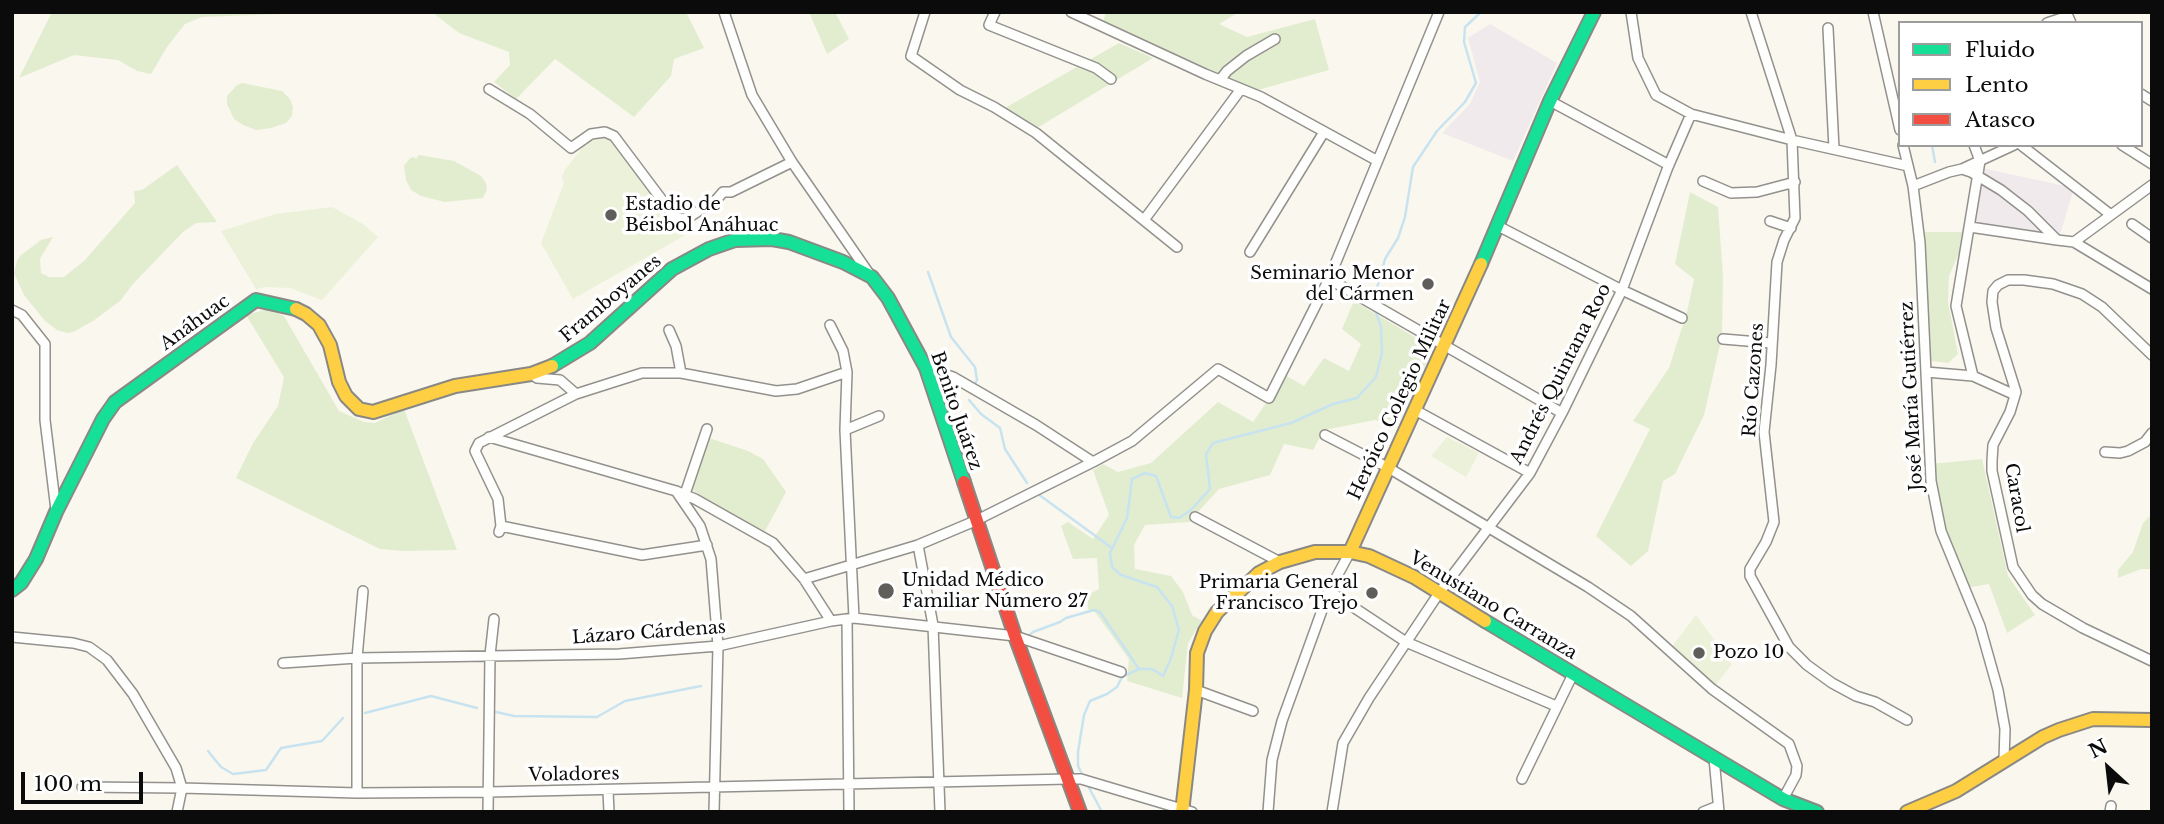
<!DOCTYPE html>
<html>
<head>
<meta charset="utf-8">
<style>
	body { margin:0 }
	#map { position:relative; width:2164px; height:824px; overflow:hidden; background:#faf7ee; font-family:"Libre Baskerville",serif }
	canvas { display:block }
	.frame { position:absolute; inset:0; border:14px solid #0b0b0b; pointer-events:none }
	.legend { position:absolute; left:1898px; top:21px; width:245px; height:126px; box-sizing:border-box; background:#fff; border:2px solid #9d9d9d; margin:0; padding:9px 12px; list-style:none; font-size:21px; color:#0b0b0b }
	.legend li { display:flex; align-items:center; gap:14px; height:35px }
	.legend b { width:35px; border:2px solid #9d9d9d }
	.north { position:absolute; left:2073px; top:733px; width:70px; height:70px; -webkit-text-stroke:5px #fff; paint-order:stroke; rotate:333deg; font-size:19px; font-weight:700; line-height:28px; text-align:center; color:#0b0b0b }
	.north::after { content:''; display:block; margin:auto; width:24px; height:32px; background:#0b0b0b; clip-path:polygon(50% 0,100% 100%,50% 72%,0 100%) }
	.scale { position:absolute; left:21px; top:772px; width:122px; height:32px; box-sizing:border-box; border:4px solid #0b0b0b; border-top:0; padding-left:9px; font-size:21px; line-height:24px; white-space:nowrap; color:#0b0b0b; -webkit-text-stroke:5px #fff; paint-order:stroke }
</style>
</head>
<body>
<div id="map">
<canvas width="2164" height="824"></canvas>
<div class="frame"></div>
<ul class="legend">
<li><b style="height:9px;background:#16e098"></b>Fluido</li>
<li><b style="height:9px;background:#ffcf43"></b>Lento</li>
<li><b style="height:9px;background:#f24e42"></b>Atasco</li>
</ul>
<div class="north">N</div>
<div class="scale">100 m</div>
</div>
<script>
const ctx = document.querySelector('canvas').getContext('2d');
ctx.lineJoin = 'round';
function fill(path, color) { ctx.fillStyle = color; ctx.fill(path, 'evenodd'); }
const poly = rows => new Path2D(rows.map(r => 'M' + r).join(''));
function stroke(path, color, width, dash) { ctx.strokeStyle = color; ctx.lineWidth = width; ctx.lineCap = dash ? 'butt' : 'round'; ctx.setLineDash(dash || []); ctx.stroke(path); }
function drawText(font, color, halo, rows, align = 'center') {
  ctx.font = font + ' "Libre Baskerville",serif'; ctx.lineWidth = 7; ctx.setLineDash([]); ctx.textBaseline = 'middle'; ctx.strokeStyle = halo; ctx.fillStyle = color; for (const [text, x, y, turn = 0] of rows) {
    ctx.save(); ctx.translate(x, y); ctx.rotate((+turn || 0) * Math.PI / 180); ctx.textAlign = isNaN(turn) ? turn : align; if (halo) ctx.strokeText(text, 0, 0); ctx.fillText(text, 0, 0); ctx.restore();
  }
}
const industrial = poly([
	[1490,24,1557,63,1513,161,1442,133,1470,104,1480,82,1468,38],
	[1973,166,2074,188,2059,238,1965,232]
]);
const green = poly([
	[52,12,336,12,202,17,185,24,167,47,151,74,137,71,118,60,74,55,19,78],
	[432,12,686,12,704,48,674,59,671,76,634,117,555,59,516,99,494,82,510,65,509,52,459,33],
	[809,12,835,12,849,39,827,54],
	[1106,12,1239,12,1219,24,1247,37,1315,19,1329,70,1258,90,1102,25],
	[1119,43,1153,58,1037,128,1003,109],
	[242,83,282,91,290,99,293,107,292,116,286,123,271,128,256,130,243,125,234,119,227,104,227,96,237,85],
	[419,155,454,161,481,176,486,183,487,190,483,198,445,202,421,196,411,190,406,180,404,166,410,158,414,157,416,159],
	[177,165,217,222,196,223,183,232,133,284,120,301,93,321,73,332,67,333,57,330,45,321,24,295,14,273,17,261,21,255,41,240,53,237,40,259,41,273,49,277,64,277,84,261,135,203,134,191,142,190],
	[1690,192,1718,207,1723,277,1722,336,1704,415,1675,474,1663,481,1648,551,1631,566,1596,536,1650,429,1633,421,1669,368,1687,312,1694,279,1675,264],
	[1922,232,1965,232,1962,246,1949,276,1948,302,1958,354,1948,363,1924,360],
	[1354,301,1433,348,1397,427,1375,420,1324,430,1313,450,1284,444,1270,475,1219,489,1189,522,1145,525,1134,545,1135,569,1171,576,1183,592,1192,615,1202,621,1188,643,1182,698,1127,681,1129,659,1095,612,1088,609,1087,595,1099,589,1097,558,1073,559,1061,526,1068,522,1093,539,1109,515,1093,470,1103,464,1118,472,1151,463,1218,402,1253,422,1285,375,1304,386,1324,358,1349,371,1361,344,1342,329],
	[268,309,284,316,339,411,364,422,375,423,404,409,457,550,403,551,380,549,236,478,253,443,278,406,284,377,246,315],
	[709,438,748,451,763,459,786,492,764,533,733,521,692,489],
	[1982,459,2008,576,2035,615,2007,633,1989,584,1965,588,1932,482,1931,464],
	[2152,514,2152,569,2141,569,2118,578,2118,570,2133,552,2143,523]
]);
const pitch = poly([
	[604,136,615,140,684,236,573,299,541,243,564,183,562,177,564,171,586,143],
	[332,207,363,224,378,237,322,300,290,288,265,287,256,289,221,231,276,214],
	[1447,437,1479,453,1466,477,1431,456],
	[1696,615,1732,664,1713,688,1670,649]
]);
const stream = poly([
	[1932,145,1935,162],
	[928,272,951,337,975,367,977,380,974,386],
	[1375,303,1375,295,1385,259,1398,238,1405,217,1413,167,1437,131,1465,102,1476,83,1464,42,1465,27,1481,12],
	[969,400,981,414,1000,428,1005,449,1027,483],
	[1038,494,1112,548],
	[1028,636,1033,632,1060,622,1066,618,1094,610,1100,612,1139,669],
	[496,712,514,716,597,717,625,701,701,686],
	[365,713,431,696,477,708],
	[208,751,221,767,233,774,266,770,281,748,322,741,343,718],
	[1084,778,1078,766,1078,752,1084,715,1090,701,1107,694,1117,687,1122,677,1139,669,1152,669,1163,676,1170,661,1179,630,1172,606,1157,587,1121,575,1112,567,1110,553,1127,518,1132,479,1145,473,1156,476,1171,517,1179,518,1191,510,1210,489,1206,454,1213,443,1291,423,1333,404,1357,398,1376,377,1382,353,1381,327,1375,309],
	[1087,784,1102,812]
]);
const street = poly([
	[724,12,752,95,792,162,870,275],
	[925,12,911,56,960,90,994,107,1036,133,1177,247],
	[995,12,989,25,1096,68,1111,79],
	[1071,12,1205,74,1261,97,1376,160],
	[1631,12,1638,58,1656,95,1691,114,1792,140,1908,166],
	[1751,12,1792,140,1795,218,1784,240,1777,262,1771,365,1764,432,1774,522,1766,542,1750,569,1750,576,1789,647,1807,665,1832,683,1856,696,1875,702,1907,720],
	[1873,12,1900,130],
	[2047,23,2068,16,2071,23],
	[1828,28,1834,149],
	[1220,80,1227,71,1246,56,1275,39],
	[489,89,530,114,571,148,591,134,605,132,614,136,674,216,681,219,691,216,717,199,723,192,731,192,792,162],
	[2141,94,2152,101],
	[1550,101,1669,165],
	[1903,145,1913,186,1920,243,1931,481,1941,531,1980,626,1998,690,2005,729,2004,760],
	[2021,145,2111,215],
	[2122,145,2152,164],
	[1962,169,2014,145],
	[1703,181,1731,193,1757,192,1795,182],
	[1913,186,1949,172,1962,169,1971,172,2001,190,2028,211,2057,240,2074,242,2152,289],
	[1144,220,1241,89],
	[1770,221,1791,228],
	[2132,224,2152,238],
	[1498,226,1622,290,1682,318],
	[1970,227,2057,240],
	[2074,242,2152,185],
	[1250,252,1324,132],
	[1329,279,1562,413],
	[12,310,22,315,45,344,45,420,56,510],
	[830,325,843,351,847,372,845,430,854,618],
	[669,330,676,346,681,373],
	[1723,339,1771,343],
	[2152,355,2102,307,2082,294,2053,284,2024,280,2008,280,1998,285,1993,291,1992,302,1996,328,2016,392,2010,412,1993,445,1992,461,1992,471,2013,567,2032,595,2042,604,2083,628,2152,661],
	[926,368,953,377,1036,425,1093,462],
	[1926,372,1973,376,2015,395],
	[531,374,537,378,560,380,576,394],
	[1973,376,1956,306,1980,161,1974,145],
	[1415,410,1530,473],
	[845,430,879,416],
	[1325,435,1387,467,1588,587,1631,616,1712,689,1789,744,1797,766,1796,775,1783,799],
	[489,437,676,491,695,499,773,543,804,579,831,621],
	[2105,452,2120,453,2128,451,2145,442,2152,433],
	[676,491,700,526,711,559,718,646,714,812],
	[685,494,707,429],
	[1195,517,1280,562],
	[501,526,642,555,707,545],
	[499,532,501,526,498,499,475,451,479,443,576,394,642,373,681,373,776,391,797,389,847,372],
	[918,545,933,625,940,812],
	[804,579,918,545,975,521,1093,462,1132,441,1218,369,1269,398,1329,279,1439,12],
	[1329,591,1406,642,1556,706],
	[847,619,849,812],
	[12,637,73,643,89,647,107,660,133,694,176,768,182,788,177,812],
	[283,663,357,658,619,654,718,646,831,621,854,618,1015,636,1121,672],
	[1196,690,1253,711],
	[1714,758,1719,812],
	[1522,779,1573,674],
	[82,787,182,788,357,793,489,792,1068,779,1081,779,1192,812],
	[608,791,609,812],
	[357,793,357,658,363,591],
	[488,812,490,655,494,619],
	[1268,812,1272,760,1282,721,1329,591,1350,552],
	[1332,812,1343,743,1369,698,1439,593,1530,473,1562,413,1622,290,1668,167,1691,114],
	[1703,812,1718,806],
	[2110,812,2111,806]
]);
const fast = poly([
	[1481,264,1550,101,1594,12],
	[552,366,590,343,672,269,709,249,735,240,772,239,789,242,843,262,872,277,888,298,926,368,964,482],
	[12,590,21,583,36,559,56,512,103,419,115,402,256,300,296,309],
	[1485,621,1783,799,1817,812]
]);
const slow = poly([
	[296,309,306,314,319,325,330,345,339,382,346,396,359,409,373,412,455,386,531,374,552,366],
	[1350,552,1481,264],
	[1182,812,1196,690,1197,653,1205,631,1217,612,1259,573,1280,562,1315,552,1350,552,1369,556,1414,577,1485,621],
	[1907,812,1956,791,2043,737,2059,730,2093,719,2152,720]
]);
const jam = poly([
	[964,482,1015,636,1080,812]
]);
const markers = [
	[611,215,7,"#5f5e5a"],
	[1428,284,7,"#5f5e5a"],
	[886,591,9,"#5f5e5a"],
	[1372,593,7,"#5f5e5a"],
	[1699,653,7,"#5f5e5a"]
];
const poiNames = [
	["Estadio de",625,205],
	["Béisbol Anáhuac",625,226],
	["Seminario Menor",1414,274,"right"],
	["del Cármen",1414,295,"right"],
	["Unidad Médico",902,581],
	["Familiar Número 27",902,602],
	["Primaria General",1358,583,"right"],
	["Francisco Trejo",1358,604,"right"],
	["Pozo 10",1713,653]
];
const streetNames = [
	["Framboyanes",611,299,-40],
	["Anáhuac",195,323,-36],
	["Andrés Quintana Roo",1561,374,-63],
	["Río Cazones",1754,380,-86],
	["José María Gutiérrez",1912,396,-93],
	["Heróico Colegio Militar",1400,400,-65],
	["Benito Juárez",956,411,71],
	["Caracol",2016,498,80],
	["Venustiano Carranza",1493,606,31],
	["Lázaro Cárdenas",649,633,-4],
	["Voladores",574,775,-1]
];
fill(industrial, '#f1eaec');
fill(green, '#e2edd0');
fill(pitch, '#ecf2d9');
stroke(stream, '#c8e3f0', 2.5);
stroke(street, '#93918d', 12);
stroke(fast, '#898884', 16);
stroke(slow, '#898884', 16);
stroke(jam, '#898884', 16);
stroke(street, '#fefefc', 9);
stroke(fast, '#16e098', 12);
stroke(slow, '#ffcf43', 12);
stroke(jam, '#f24e42', 12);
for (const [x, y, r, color] of markers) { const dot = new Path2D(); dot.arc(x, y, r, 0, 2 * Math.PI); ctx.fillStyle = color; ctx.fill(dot); stroke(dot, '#fff', 2.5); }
drawText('18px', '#0b0b0b', '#fff', poiNames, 'left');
drawText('18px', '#0b0b0b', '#fff', streetNames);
</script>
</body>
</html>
